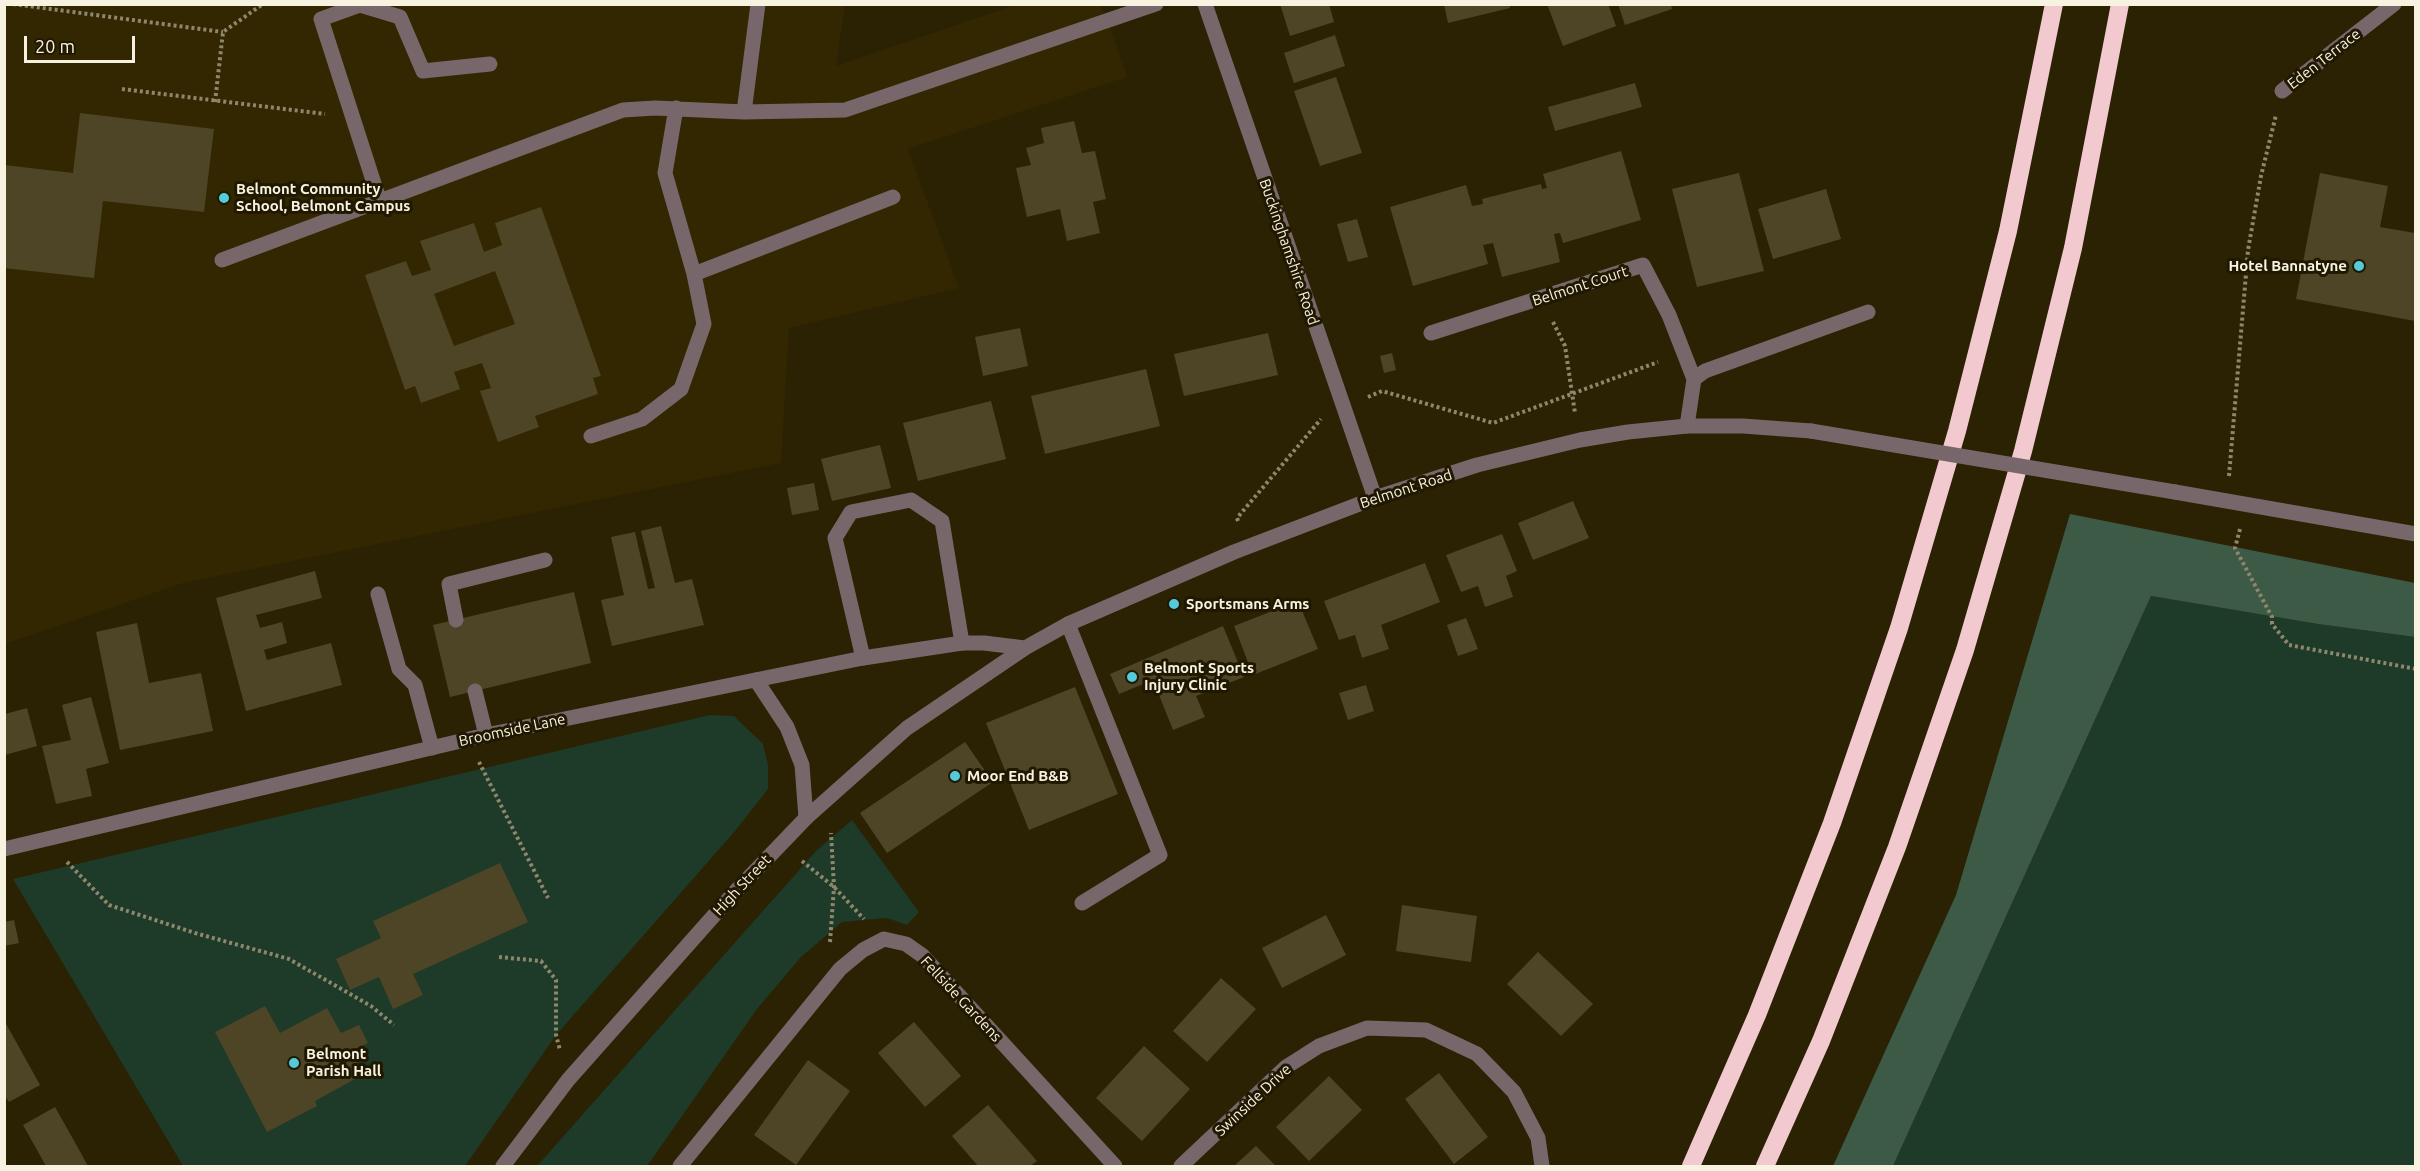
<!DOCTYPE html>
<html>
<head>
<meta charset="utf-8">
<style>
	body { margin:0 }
	#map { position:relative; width:2420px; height:1171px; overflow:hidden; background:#2a2202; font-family:Ubuntu,sans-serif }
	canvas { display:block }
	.frame { position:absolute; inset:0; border:6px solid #f8f3e1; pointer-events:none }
	.scale { position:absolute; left:24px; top:36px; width:111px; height:27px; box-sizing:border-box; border:3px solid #f8f3e1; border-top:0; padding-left:8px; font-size:18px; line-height:21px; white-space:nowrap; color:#f8f3e1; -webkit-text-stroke:4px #201800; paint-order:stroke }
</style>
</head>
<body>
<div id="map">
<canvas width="2420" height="1171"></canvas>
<div class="frame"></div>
<div class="scale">20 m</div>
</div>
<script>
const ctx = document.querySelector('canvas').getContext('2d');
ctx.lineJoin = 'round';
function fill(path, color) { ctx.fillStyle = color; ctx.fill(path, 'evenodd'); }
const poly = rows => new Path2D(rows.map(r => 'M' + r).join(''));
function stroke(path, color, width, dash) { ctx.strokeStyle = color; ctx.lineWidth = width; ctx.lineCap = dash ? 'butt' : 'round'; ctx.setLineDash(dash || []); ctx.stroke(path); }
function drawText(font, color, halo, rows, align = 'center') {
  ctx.font = font + ' Ubuntu,sans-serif'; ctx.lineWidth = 6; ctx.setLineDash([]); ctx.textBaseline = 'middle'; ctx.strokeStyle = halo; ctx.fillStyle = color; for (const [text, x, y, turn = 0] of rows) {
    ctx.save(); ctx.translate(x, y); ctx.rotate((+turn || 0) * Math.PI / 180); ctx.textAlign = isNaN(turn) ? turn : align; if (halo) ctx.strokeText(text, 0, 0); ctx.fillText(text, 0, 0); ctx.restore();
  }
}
const built = poly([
	[4,5,845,5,836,66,1015,5,1100,5,1108,20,1127,77,908,149,959,288,789,328,781,463,183,583,5,644]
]);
const green = poly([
	[2151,596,2318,624,2415,637,2415,1166,1893,1166],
	[710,715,734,716,763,744,768,765,768,789,735,831,556,1035,465,1166,183,1166,13,879],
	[852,820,919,912,907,925,887,918,842,922,801,957,757,1009,647,1166,537,1166,816,851]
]);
const forest = poly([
	[2070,514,2415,583,2415,637,2318,624,2151,596,1893,1166,1833,1166,1956,895]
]);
const building = poly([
	[1280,4,1329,4,1334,22,1290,36],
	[1444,4,1509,4,1510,8,1448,23],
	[1547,4,1608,4,1616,26,1563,46],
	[1618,4,1671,4,1672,9,1625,25],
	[1335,35,1345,66,1294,83,1284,53],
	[1336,77,1362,153,1320,166,1294,91],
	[1635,83,1642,107,1555,131,1548,107],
	[80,113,214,129,204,212,103,201,94,278,4,268,4,165,73,173],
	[1074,121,1082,153,1095,151,1106,199,1093,202,1100,233,1067,241,1060,209,1027,217,1016,168,1031,165,1026,148,1044,143,1041,128],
	[1621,151,1641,220,1563,243,1560,233,1554,234,1560,262,1502,277,1493,243,1483,245,1488,264,1413,286,1390,207,1466,185,1472,206,1483,204,1482,199,1541,184,1542,189,1547,188,1543,174],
	[1739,173,1764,271,1697,287,1672,189],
	[2320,173,2388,186,2380,227,2415,233,2415,321,2296,299],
	[1826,189,1841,239,1773,259,1758,209],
	[541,207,601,376,593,378,598,394,535,416,539,427,498,442,480,391,491,388,482,363,454,372,460,389,421,403,415,386,405,390,365,275,406,261,412,276,431,270,420,241,474,223,484,252,502,245,495,223],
	[495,271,515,324,454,346,434,294],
	[1357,219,1368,257,1348,262,1337,224],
	[1020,328,1028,366,983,376,975,337],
	[1268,333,1278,375,1184,396,1174,354],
	[1392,353,1396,370,1384,373,1380,356],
	[1146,369,1160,426,1045,454,1031,396],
	[991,401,1006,459,918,481,903,423],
	[880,445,891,488,832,501,821,459],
	[814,483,819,510,792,515,787,488],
	[1573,501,1589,538,1533,560,1518,523],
	[661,526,675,583,692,579,704,625,612,646,601,600,624,595,611,537,635,532,648,589,655,588,641,531],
	[1502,534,1517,571,1506,576,1513,597,1485,607,1478,586,1461,592,1446,555],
	[1425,563,1440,602,1381,625,1389,649,1362,658,1355,635,1339,640,1324,601],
	[315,571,322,598,256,615,260,628,282,622,287,643,264,650,267,660,331,643,342,685,246,711,216,598],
	[574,592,591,663,450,697,433,625],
	[1298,601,1318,649,1253,675,1234,626],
	[1466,618,1478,649,1458,656,1447,625],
	[137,623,149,683,201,673,213,731,120,750,96,632],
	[1223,626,1244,677,1196,696,1205,717,1173,730,1153,680,1119,694,1110,674],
	[1366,685,1374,711,1348,720,1339,693],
	[1075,687,1118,794,1029,830,986,723],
	[91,697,109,763,86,769,92,796,56,804,42,746,71,740,62,705],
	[27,708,37,746,5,755,5,714],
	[965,742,993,782,887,853,860,813],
	[500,863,528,922,413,974,423,995,393,1009,379,977,350,990,336,959,381,938,373,921],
	[1402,905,1477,916,1471,962,1396,951],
	[1326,915,1346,955,1282,988,1262,948],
	[14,920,19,943,4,946,4,922],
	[1538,952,1593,1004,1561,1036,1507,984],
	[1221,978,1256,1009,1207,1062,1173,1031],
	[265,1006,280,1033,327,1008,341,1033,359,1025,368,1043,351,1052,364,1074,315,1101,317,1106,267,1132,215,1032],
	[4,1020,40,1085,9,1102,4,1095],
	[914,1022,961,1076,925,1107,878,1053],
	[1144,1046,1190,1089,1142,1141,1096,1098],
	[808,1060,850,1091,796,1165,754,1135],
	[1439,1073,1488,1137,1454,1164,1405,1099],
	[1329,1076,1362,1110,1309,1161,1276,1127],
	[988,1105,1037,1161,1030,1166,978,1166,952,1136],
	[55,1107,77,1146,88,1166,46,1166,23,1125],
	[1256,1146,1276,1166,1234,1166]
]);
const path = poly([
	[13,4,223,32],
	[122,89,325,114],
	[215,102,223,32,263,4],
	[1553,322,1565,346,1575,413],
	[1368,397,1382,391,1493,423,1658,362],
	[2229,476,2248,250,2261,176,2276,115],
	[1238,521,1237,518,1321,419],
	[2240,529,2235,548,2272,617,2272,624,2289,645,2416,669],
	[479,762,548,898],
	[802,861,834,887,864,919],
	[67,862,109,905,195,933,289,959,371,1006,394,1025],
	[830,942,834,887,831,833],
	[499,957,541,961,556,980,556,1035,560,1050]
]);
const service = poly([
	[744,112,758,4],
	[380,202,321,19,360,5,400,17,423,71,490,64],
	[222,260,623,110,655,108,744,112,845,110,1156,4],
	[694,274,893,197],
	[1431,333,1643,265,1669,315,1694,379],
	[1687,426,1694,379,1705,371,1868,312],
	[591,436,642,419,681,389,704,324,694,274,665,173,676,108],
	[378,594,399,669,415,685,432,748],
	[456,620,449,584,545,560],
	[1068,624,1160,855,1082,903],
	[863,658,835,538,851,512,911,500,942,521,962,643],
	[475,691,486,735]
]);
const minor = poly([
	[1205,4,1375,498],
	[2282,91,2394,4],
	[756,680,787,727,802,765,806,818],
	[680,1166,840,969,863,950,884,939,906,944,923,956,1115,1166],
	[1181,1166,1286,1067,1319,1046,1367,1028,1426,1030,1477,1054,1514,1092,1538,1138,1542,1166]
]);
const tertiary = poly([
	[2175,492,2416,534],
	[4,849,486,735,863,658,962,643,984,643,1025,648],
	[503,1166,568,1080,733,894,806,818,907,728,1025,648,1068,624,1234,552,1375,498,1477,465,1580,440,1628,432,1687,426,1743,426,1811,431]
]);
const motorway = poly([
	[1691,1166,1757,1015,1832,823,1899,628,1957,431,2008,231,2054,4],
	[1765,1166,1821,1041,1897,847,1965,650,2023,451,2073,248,2120,4]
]);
const tertiaryBridge = poly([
	[1811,431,2175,492]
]);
const markers = [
	[224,198,6,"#53cbda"],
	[2359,266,6,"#53cbda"],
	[1174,604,6,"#53cbda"],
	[1132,677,6,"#53cbda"],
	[955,776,6,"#53cbda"],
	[294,1063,6,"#53cbda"]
];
const streetNames = [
	["Eden Terrace",2324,59,-38],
	["Buckinghamshire Road",1289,252,71],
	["Belmont Court",1580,286,-18],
	["Belmont Road",1406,489,-18],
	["Broomside Lane",512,730,-12],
	["High Street",742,885,-47],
	["Fellside Gardens",961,999,47],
	["Swinside Drive",1253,1100,-43]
];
const poiNames = [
	["Belmont Community",236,189],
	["School, Belmont Campus",236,206],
	["Hotel Bannatyne",2347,266,"right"],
	["Sportsmans Arms",1186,604],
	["Belmont Sports",1144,668],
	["Injury Clinic",1144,685],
	["Moor End B&B",967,776],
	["Belmont",306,1054],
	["Parish Hall",306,1071]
];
fill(built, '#322700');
fill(green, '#1e3a28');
fill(forest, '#3c5a46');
fill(building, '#4e4526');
stroke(path, '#8e876e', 4, [3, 3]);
stroke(service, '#78676a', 15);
stroke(minor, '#78676a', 15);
stroke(tertiary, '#78676a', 15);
stroke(motorway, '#f3c9d0', 18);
stroke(tertiaryBridge, '#78676a', 15);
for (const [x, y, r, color] of markers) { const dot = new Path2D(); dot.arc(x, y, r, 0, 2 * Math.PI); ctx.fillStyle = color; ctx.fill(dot); stroke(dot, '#201800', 2); }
drawText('15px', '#f8f3e1', '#201800', streetNames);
drawText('bold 15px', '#f8f3e1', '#201800', poiNames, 'left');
</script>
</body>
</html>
